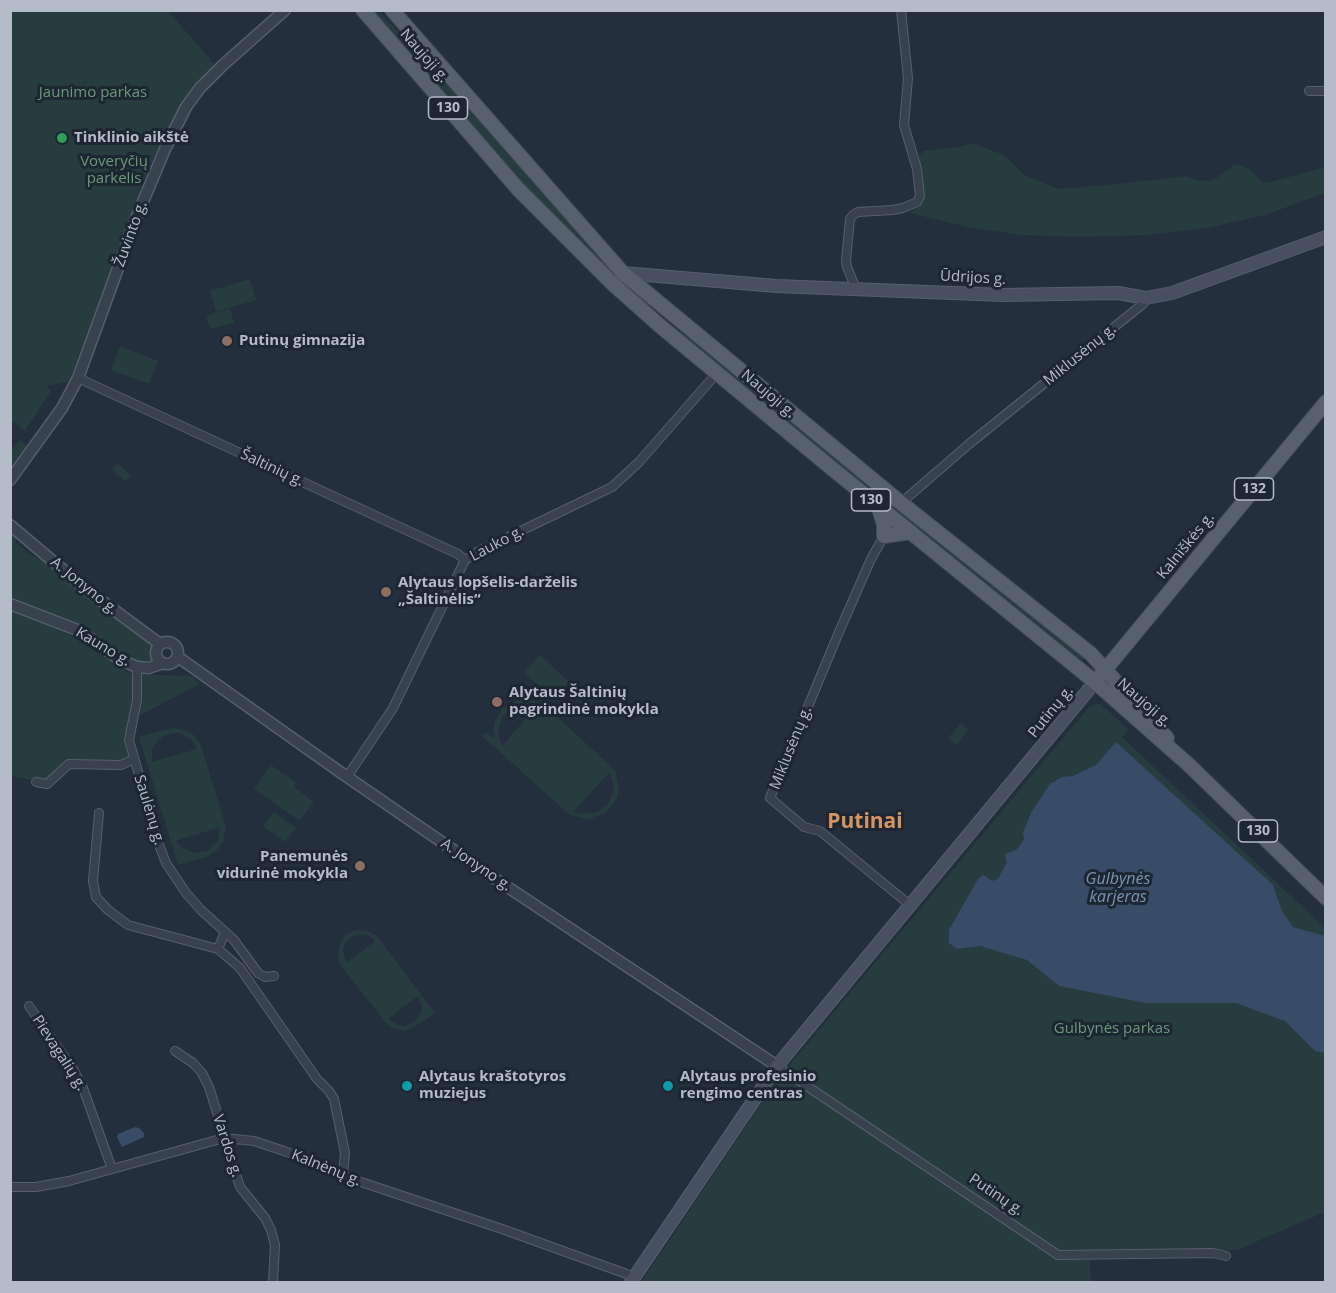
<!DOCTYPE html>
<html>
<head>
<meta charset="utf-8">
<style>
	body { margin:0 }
	#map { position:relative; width:1336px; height:1293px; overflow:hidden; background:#242f3e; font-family:"Open Sans",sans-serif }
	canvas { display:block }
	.frame { position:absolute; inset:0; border:12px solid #b4bcc9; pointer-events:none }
</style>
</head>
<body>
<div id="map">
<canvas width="1336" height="1293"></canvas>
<div class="frame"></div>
</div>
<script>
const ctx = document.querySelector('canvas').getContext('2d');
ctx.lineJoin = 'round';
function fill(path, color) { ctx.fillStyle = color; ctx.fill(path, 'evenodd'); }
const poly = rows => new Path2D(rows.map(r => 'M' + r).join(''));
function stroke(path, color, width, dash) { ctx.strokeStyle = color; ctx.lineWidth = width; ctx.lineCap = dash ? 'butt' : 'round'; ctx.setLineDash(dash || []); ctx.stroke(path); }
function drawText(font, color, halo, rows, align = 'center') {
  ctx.font = font + ' "Open Sans",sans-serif'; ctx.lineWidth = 6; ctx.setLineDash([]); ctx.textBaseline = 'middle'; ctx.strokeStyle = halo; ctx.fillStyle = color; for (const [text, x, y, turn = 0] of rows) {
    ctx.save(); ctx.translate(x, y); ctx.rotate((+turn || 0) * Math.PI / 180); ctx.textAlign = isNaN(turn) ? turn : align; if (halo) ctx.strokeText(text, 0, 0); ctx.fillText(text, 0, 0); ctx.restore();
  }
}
const green = poly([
	[10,11,168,11,216,66,189,97,169,128,149,167,69,382,46,386,51,391,25,431,13,422,10,424],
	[370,11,378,11,425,59,607,266,606,267,525,187],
	[972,143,1004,155,1023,174,1058,189,1128,183,1185,176,1197,180,1212,181,1234,165,1240,165,1249,169,1261,181,1267,183,1325,167,1325,193,1265,215,1208,228,1147,235,1079,237,1022,235,967,227,910,213,918,207,922,198,919,155,924,151,959,147],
	[250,279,256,300,216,312,210,291],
	[230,309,234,323,210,329,206,316],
	[658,317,693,340,904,513,1085,658,1082,661],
	[120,346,158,361,149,384,111,370],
	[20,440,28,446,11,470,10,452],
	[117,463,131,475,125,481,112,470],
	[10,532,18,538,15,542,29,554,50,564,159,649,160,654,156,662,144,663,131,660,87,628,11,599],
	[10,609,73,636,118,667,132,674,191,676,200,684,129,721,126,741,130,756,127,760,65,764,43,782,11,776],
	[540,655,569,682,553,699,524,672],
	[526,699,542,703,615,770,619,789,617,798,606,813,588,819,570,815,482,736,486,732,494,739,494,723,503,708,518,700],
	[522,703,537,706,502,746,498,731,502,716,514,706],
	[610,772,614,787,609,803,596,813,580,814,573,812],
	[1096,704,1101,704,1129,730,1122,737,1325,928,1325,1212,1237,1250,1089,1253,1091,1282,642,1282,644,1278,777,1080,1090,706],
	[961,723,969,730,956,745,948,738],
	[172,728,188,731,195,736,201,745,226,827,223,842,218,849,209,856,178,865,139,737],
	[174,733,180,733,191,739,197,749,152,762,152,750,154,745,163,736],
	[220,827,218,841,207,851,193,853,180,846,176,841],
	[271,765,296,783,294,787,314,802,300,821,254,789],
	[274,812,296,828,285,842,263,826],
	[361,930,370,932,378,937,435,1013,421,1023,405,1031,392,1028,386,1023,341,966,338,958,340,943,345,935,352,931],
	[363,934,370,936,375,941,346,963,343,950,345,943,350,938],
	[418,996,422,1007,421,1012,414,1022,403,1026,398,1025,388,1019]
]);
const water = poly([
	[1116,742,1273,885,1282,911,1293,927,1325,936,1325,1053,1315,1051,1285,1021,1236,1003,1146,1003,1059,986,1027,960,980,946,957,949,949,943,949,930,978,879,983,875,992,881,998,879,1007,862,1005,854,1016,850,1021,844,1024,839,1023,833,1031,813,1050,784,1062,777,1073,776,1096,765],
	[135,1127,139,1128,144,1133,144,1137,122,1147,117,1137,118,1134]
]);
const minor = poly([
	[1309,91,1326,91],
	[856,289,847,267,846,260,850,219,853,215,858,212,893,210,903,208,917,202,920,196,917,169,904,125,908,78,901,10],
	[78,378,458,554,465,560],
	[901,503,969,444,1144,303,1146,298],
	[884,536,871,559,839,632,770,798,804,827,820,831,910,905],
	[137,667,137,700,129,740,158,842,166,863,186,893,201,910,234,940,258,973,265,977,274,976],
	[347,777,393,708,465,560,479,551,612,487,639,462,717,373],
	[36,782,47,784,69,764,121,765,134,759],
	[99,813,93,881,96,897,108,910,128,925,218,949,225,932],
	[218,949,240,968,317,1079,329,1091,334,1099,345,1153,343,1175],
	[29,1006,73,1069,83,1088,112,1169],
	[175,1051,193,1063,202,1073,209,1087,240,1187,265,1218,271,1230,275,1245,273,1282],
	[777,1066,1058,1255,1213,1253,1226,1256],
	[10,1187,36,1187,69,1181,224,1138,254,1141,287,1152,352,1179,502,1229,635,1277]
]);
const tertiary = poly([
	[10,480,62,408,78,378,137,216,165,149,186,107,200,88,223,65,285,10],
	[10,525,87,590,160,644],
	[10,604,80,631,120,660,137,667,149,668,163,663],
	'156 653a11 11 0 1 1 22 0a11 11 0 1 1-22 0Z',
	[178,657,340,772,494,878,777,1066]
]);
const secondary = poly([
	[620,276,623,273,776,286,1003,295,1118,293,1146,298,1172,293,1326,237],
	[631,1282,777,1066,1095,682]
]);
const primary = poly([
	[363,10,518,189,613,284,659,325,829,466,1095,682,1189,765,1326,898],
	[392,10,623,273,901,503,1091,654,1167,738],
	[878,505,884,525,884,536,911,532],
	[1100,676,1326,402]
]);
const markers = [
	[62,138,6,"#2e9e5b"],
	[227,341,6,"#8d6e63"],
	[386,592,6,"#8d6e63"],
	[497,702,6,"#8d6e63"],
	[360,866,6,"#8d6e63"],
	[407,1086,6,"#0f9aa8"],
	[668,1086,6,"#0f9aa8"]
];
const shields = [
	[448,108,39],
	[1254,489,39],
	[871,500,39],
	[1258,831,39]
];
const shieldNames = [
	["130",448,108],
	["132",1254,489],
	["130",871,500],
	["130",1258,831]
];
const streetNames = [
	["Naujoji g.",424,56,49],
	["Žuvinto g.",131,234,-70],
	["Ūdrijos g.",973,278,3],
	["Miklusėnų g.",1080,355,-39],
	["Naujoji g.",768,394,40],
	["Šaltinių g.",272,468,25],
	["Lauko g.",497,544,-28],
	["Kalniškės g.",1186,546,-51],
	["A. Jonyno g.",84,586,39],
	["Kauno g.",103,647,31],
	["Naujoji g.",1144,703,41],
	["Putinų g.",1051,712,-51],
	["Miklusėnų g.",791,748,-68],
	["Saulėnų g.",149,810,73],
	["A. Jonyno g.",476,865,34],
	["Pievagalių g.",59,1053,57],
	["Vardos g.",227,1146,72],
	["Kalnėnų g.",326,1168,22],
	["Putinų g.",996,1195,34]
];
const parkNames = [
	["Jaunimo parkas",93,93],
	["Voveryčių",114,162],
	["parkelis",114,179],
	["Gulbynės parkas",1112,1029]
];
const poiNames = [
	["Tinklinio aikštė",74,138],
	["Putinų gimnazija",239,341],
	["Alytaus lopšelis-darželis",398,583],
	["„Šaltinėlis“",398,600],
	["Alytaus Šaltinių",509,693],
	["pagrindinė mokykla",509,710],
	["Panemunės",348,857,"right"],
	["vidurinė mokykla",348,874,"right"],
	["Alytaus kraštotyros",419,1077],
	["muziejus",419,1094],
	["Alytaus profesinio",680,1077],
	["rengimo centras",680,1094]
];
const waterNames = [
	["Gulbynės",1118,879],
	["karjeras",1118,897]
];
const districtNames = [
	["Putinai",865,822]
];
fill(green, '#263c3f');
fill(water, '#394c67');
stroke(minor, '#565f6c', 10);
stroke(tertiary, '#565f6c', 13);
stroke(secondary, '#565f6c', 14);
stroke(primary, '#414a57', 16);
stroke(minor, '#38414e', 8);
stroke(tertiary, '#38414e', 10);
stroke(secondary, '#465061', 12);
stroke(primary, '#56606e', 14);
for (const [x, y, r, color] of markers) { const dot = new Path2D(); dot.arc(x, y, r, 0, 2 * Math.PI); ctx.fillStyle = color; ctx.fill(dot); stroke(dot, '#1d2633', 2); }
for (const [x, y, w] of shields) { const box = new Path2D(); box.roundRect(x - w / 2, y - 11, w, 22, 4.5); ctx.fillStyle = '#1d2633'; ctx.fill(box); stroke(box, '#b4bcc9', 1.5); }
drawText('bold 14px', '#b4bcc9', null, shieldNames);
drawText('15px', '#b4bcc9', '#1d2633', streetNames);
drawText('15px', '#6b9a76', '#1d2633', parkNames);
drawText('bold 15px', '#b4bcc9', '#1d2633', poiNames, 'left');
drawText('italic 16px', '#7c92b1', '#1d2633', waterNames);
drawText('bold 21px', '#d59563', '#1d2633', districtNames);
</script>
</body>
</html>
